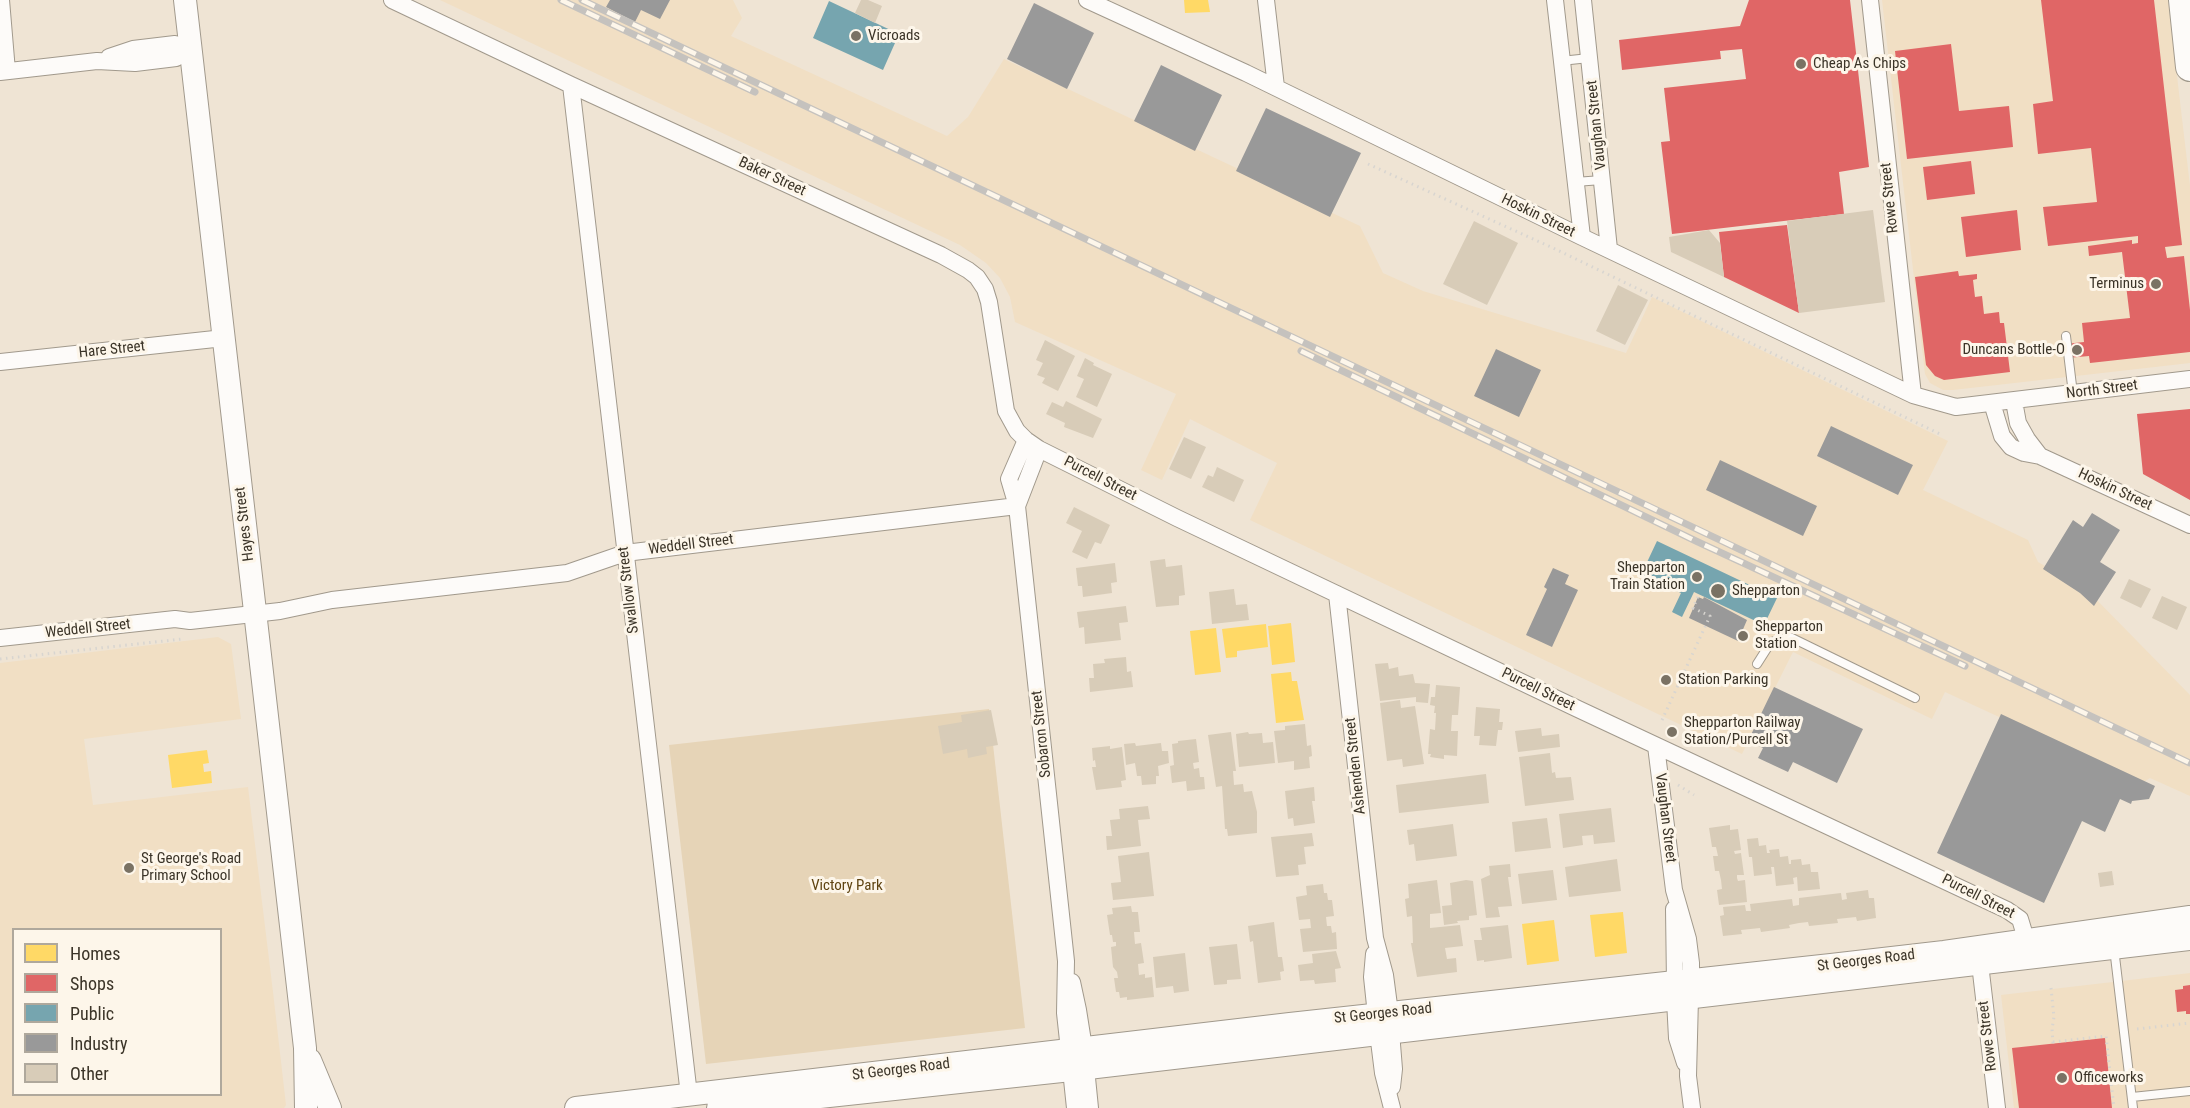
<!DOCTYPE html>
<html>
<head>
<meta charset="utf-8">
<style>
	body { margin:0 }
	#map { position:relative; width:2190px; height:1108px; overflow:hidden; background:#efe4d4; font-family:"Roboto Condensed",sans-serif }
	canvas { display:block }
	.legend { position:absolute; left:12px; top:928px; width:210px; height:168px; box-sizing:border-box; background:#fdf6ea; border:2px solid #afa89c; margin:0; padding:8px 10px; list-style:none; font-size:18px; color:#3b3428 }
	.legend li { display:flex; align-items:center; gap:12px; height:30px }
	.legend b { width:30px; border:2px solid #afa89c }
</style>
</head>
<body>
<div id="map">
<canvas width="2190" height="1108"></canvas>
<ul class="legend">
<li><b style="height:16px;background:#ffd966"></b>Homes</li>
<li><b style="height:16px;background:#e06666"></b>Shops</li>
<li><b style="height:16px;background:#76a5af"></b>Public</li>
<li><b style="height:16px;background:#999"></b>Industry</li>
<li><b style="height:16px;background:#d8ccb8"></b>Other</li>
</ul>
</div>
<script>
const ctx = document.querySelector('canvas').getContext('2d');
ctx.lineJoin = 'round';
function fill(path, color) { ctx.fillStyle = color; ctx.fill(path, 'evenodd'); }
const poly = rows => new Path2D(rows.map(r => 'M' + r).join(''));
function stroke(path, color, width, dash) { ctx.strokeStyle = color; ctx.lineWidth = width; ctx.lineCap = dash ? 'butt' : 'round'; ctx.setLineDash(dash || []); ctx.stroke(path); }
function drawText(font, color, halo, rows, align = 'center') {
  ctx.font = font + ' "Roboto Condensed",sans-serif'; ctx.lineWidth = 6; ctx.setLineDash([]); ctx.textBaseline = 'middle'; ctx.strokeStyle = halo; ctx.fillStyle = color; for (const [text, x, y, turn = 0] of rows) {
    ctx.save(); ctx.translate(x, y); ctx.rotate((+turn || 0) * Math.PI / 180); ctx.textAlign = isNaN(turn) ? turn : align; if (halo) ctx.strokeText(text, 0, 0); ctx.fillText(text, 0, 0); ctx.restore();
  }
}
const built = poly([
	[440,0,733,0,742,18,731,36,947,136,968,117,1004,59,1360,226,1383,273,1423,291,1626,353,1652,297,1948,441,1923,490,2028,540,2038,562,2086,589,2190,695,2190,796,2150,778,2142,783,1945,692,1932,719,1793,652,1742,754,1250,520,1277,463,1190,419,1162,480,1141,470,1176,394,1015,322,1010,297,1000,278,986,263,960,245],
	[1882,0,2168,0,2190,186,2190,363,1953,390,1943,390,1930,383,1925,374],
	[218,637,231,644,241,719,84,739,93,805,248,787,273,992,286,1105,284,1108,0,1108,0,663],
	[14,930,220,930,220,1094,14,1094],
	[2190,973,2190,1108,2014,1108,2001,995]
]);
const green = poly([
	[989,709,1025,1028,706,1064,669,745]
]);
const homes = poly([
	[1184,0,1208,0,1210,12,1185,13],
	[1291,623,1295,662,1272,665,1268,626],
	[1266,624,1268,647,1237,651,1237,657,1226,658,1222,629],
	[1216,628,1221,672,1195,675,1190,631],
	[1291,672,1292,681,1297,681,1304,720,1276,723,1271,674],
	[207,750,209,763,203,764,204,772,211,771,212,783,172,788,168,755],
	[1623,912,1627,953,1595,957,1590,915],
	[1554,920,1559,961,1527,965,1522,924]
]);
const shops = poly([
	[1749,0,1850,0,1869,167,1839,172,1844,214,1672,234,1661,142,1670,141,1664,88,1746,79,1742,49,1720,51,1721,59,1622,70,1619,40,1740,26],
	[2041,0,2154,0,2182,245,2165,247,2167,258,2184,256,2190,310,2190,352,2090,363,2089,356,2067,358,2065,344,2084,342,2082,323,2130,318,2122,252,2089,256,2088,246,2132,240,2132,244,2138,243,2138,236,2048,246,2043,207,2097,202,2091,148,2038,154,2033,104,2053,101],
	[1951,44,1959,111,2009,106,2013,147,1907,159,1895,51],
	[1971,161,1975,194,1927,200,1923,167],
	[2017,210,2021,250,1966,257,1961,217],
	[1787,225,1799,313,1724,277,1719,232],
	[1958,271,1959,276,1977,274,1977,279,1973,280,1975,297,1982,296,1984,314,1999,312,2000,323,2004,323,2010,372,1944,380,1935,376,1926,365,1915,277],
	[2190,409,2190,500,2143,474,2137,414],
	[2190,985,2190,1014,2186,1014,2186,1011,2177,1012,2175,990,2183,989,2183,986],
	[2105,1038,2112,1108,2019,1108,2012,1048]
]);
const public = poly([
	[829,1,899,34,883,70,813,38],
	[1657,541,1777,598,1764,625,1694,592,1682,617,1672,612,1681,593,1641,575]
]);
const industry = poly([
	[610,0,670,0,660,19,641,10,635,22,606,7],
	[1034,3,1094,33,1067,89,1007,59],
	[1161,65,1222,95,1195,151,1134,121],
	[1266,108,1361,153,1330,217,1236,171],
	[1496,349,1541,370,1519,417,1474,396],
	[1831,426,1913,465,1898,495,1817,456],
	[1720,460,1817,506,1803,536,1706,490],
	[2092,513,2120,530,2100,562,2116,572,2094,606,2080,593,2043,569,2073,520,2083,527],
	[1553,568,1569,575,1565,584,1578,590,1552,647,1526,635,1547,589,1544,587],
	[1698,597,1703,599,1704,597,1747,620,1738,641,1689,618],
	[1774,687,1863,729,1837,783,1793,762,1788,772,1758,758,1763,748,1748,741],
	[2001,714,2155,786,2149,799,2132,801,2131,804,2120,799,2105,832,2082,821,2044,903,1937,853]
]);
const building = poly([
	[861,0,868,0,882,6,875,23,855,13],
	[1873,210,1885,302,1799,313,1787,221],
	[1474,221,1518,243,1487,305,1443,284],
	[1709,230,1720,243,1724,277,1671,252,1669,237],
	[1618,285,1648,300,1625,345,1596,331],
	[1045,340,1075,356,1058,391,1042,383,1045,378,1037,375,1043,363,1036,360],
	[1085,358,1094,363,1093,365,1112,374,1097,407,1076,397,1084,379,1077,376],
	[1066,401,1102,419,1093,438,1064,427,1065,423,1046,414,1052,402,1063,407],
	[1184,437,1206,447,1191,479,1169,469],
	[1217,467,1244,480,1234,502,1202,487,1208,475,1213,477],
	[1074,507,1110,525,1101,544,1095,542,1087,559,1072,552,1082,531,1066,523],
	[1165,559,1166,567,1182,565,1185,595,1179,596,1179,605,1156,607,1150,561],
	[1115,563,1117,582,1111,583,1112,593,1083,597,1082,586,1078,586,1076,568],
	[2129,579,2151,589,2141,608,2120,598],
	[1234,589,1236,605,1247,604,1249,620,1212,624,1209,592],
	[2162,596,2187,607,2177,630,2152,618],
	[1126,606,1128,622,1119,623,1121,640,1085,644,1084,627,1079,628,1077,612],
	[1126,657,1127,672,1131,671,1133,687,1090,692,1089,678,1094,678,1093,664,1105,663,1104,659],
	[1388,663,1389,669,1398,667,1399,676,1413,674,1415,683,1430,684,1428,703,1416,702,1416,697,1380,701,1375,664],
	[1436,685,1460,687,1458,715,1452,715,1451,731,1458,731,1457,756,1444,755,1444,759,1430,757,1431,754,1428,754,1430,729,1435,730,1436,713,1434,713,1435,706,1430,705,1431,697,1435,697],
	[1400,700,1401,708,1415,706,1424,764,1403,767,1402,759,1387,761,1380,703],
	[1476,707,1500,709,1499,722,1503,722,1502,730,1498,730,1496,746,1479,745,1480,736,1474,736],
	[991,710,998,745,986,747,987,754,968,758,967,749,943,754,938,726,962,722,961,715],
	[1305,724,1307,746,1311,745,1312,756,1309,757,1310,768,1294,770,1294,761,1278,763,1274,731,1285,730,1285,726],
	[1541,728,1542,736,1559,734,1560,747,1518,752,1515,731],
	[1231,732,1236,771,1233,771,1234,785,1243,784,1244,792,1252,791,1257,812,1257,833,1228,836,1227,829,1225,829,1222,786,1216,787,1208,735],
	[1248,732,1249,734,1262,733,1263,743,1273,742,1275,763,1239,767,1236,734],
	[1196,739,1199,762,1193,763,1194,769,1199,768,1200,777,1204,777,1205,789,1187,791,1186,781,1172,783,1170,766,1174,765,1172,744,1178,743,1178,741],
	[1135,743,1136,746,1161,743,1162,751,1168,751,1169,763,1158,766,1159,776,1156,776,1156,784,1142,785,1141,776,1137,776,1135,763,1126,765,1124,744],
	[1110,746,1110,749,1122,747,1126,780,1121,781,1122,787,1096,790,1092,767,1096,767,1095,760,1093,761,1092,748],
	[1550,753,1552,773,1555,772,1556,778,1571,777,1574,800,1525,806,1519,757],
	[1486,774,1489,803,1399,813,1396,785],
	[1314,787,1315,801,1312,801,1315,823,1294,826,1293,818,1288,819,1285,791],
	[1148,806,1150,819,1138,820,1141,846,1107,850,1106,836,1112,836,1110,820,1120,819,1119,809],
	[1611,808,1615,842,1594,844,1593,835,1582,836,1583,845,1563,848,1559,814],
	[1547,818,1551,848,1515,852,1512,822],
	[1453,824,1457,856,1416,861,1414,844,1409,845,1407,830],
	[1730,825,1730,830,1738,829,1741,850,1734,851,1735,854,1741,853,1744,875,1737,875,1737,878,1738,881,1745,880,1747,902,1719,905,1717,890,1722,889,1721,880,1719,871,1715,871,1713,856,1718,856,1716,847,1712,847,1709,828],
	[1312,833,1314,846,1304,847,1306,864,1298,865,1299,875,1276,877,1271,837],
	[1758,838,1759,846,1766,845,1767,853,1770,853,1769,850,1779,849,1780,857,1788,856,1789,864,1791,864,1791,860,1801,859,1802,865,1810,864,1811,872,1818,872,1820,889,1798,891,1797,877,1793,878,1794,884,1776,886,1774,867,1771,867,1772,874,1754,876,1752,857,1749,857,1747,839],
	[1149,852,1154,896,1113,900,1111,883,1121,882,1118,856],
	[1617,859,1621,891,1569,897,1565,867],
	[1510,864,1511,877,1508,877,1512,906,1498,907,1500,917,1486,918,1481,879,1490,875,1489,866],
	[1553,870,1557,900,1522,904,1518,874],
	[2112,871,2114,885,2100,887,2098,873],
	[1437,880,1441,913,1430,914,1430,928,1460,925,1463,946,1445,948,1447,959,1456,958,1457,972,1417,977,1411,943,1413,943,1412,916,1407,917,1405,899,1409,898,1408,884],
	[1466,880,1473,881,1477,915,1469,916,1469,920,1457,921,1458,923,1444,925,1442,906,1452,905,1450,883],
	[1323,884,1324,893,1327,893,1328,900,1332,900,1334,916,1326,917,1327,926,1331,926,1332,933,1336,932,1337,949,1303,952,1300,929,1311,928,1310,919,1299,920,1296,897,1307,895,1306,886],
	[1868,890,1869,898,1874,898,1876,918,1857,921,1856,917,1837,919,1838,923,1809,926,1808,922,1799,923,1789,925,1790,928,1761,932,1760,928,1741,930,1742,934,1723,936,1720,916,1724,915,1723,907,1745,905,1746,911,1751,911,1750,904,1792,899,1793,906,1799,905,1799,898,1841,893,1842,900,1847,899,1846,893],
	[1131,906,1132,912,1138,912,1140,932,1134,932,1135,944,1141,943,1144,963,1138,964,1139,975,1145,974,1145,978,1152,977,1154,997,1127,1000,1127,997,1120,998,1119,992,1116,992,1114,978,1118,978,1117,972,1113,967,1111,947,1116,946,1116,942,1113,942,1112,935,1110,935,1107,915,1113,914,1112,908],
	[1274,922,1278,957,1282,957,1284,971,1280,972,1281,980,1258,983,1253,941,1250,942,1248,926],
	[1508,925,1512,958,1484,962,1484,960,1477,961,1474,940,1482,940,1480,928],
	[1237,944,1241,979,1227,980,1227,984,1214,985,1209,947],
	[1336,951,1341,968,1335,969,1336,982,1315,984,1314,980,1300,981,1298,965,1313,963,1312,954],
	[1185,953,1189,991,1174,993,1173,986,1156,988,1153,957]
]);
const path = poly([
	[1368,164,1553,248,1940,434],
	[0,659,182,639],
	[1662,720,1710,616,1693,608,1699,594],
	[1678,785,1694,795],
	[2051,988,2054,1017,2052,1029,2053,1044],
	[2137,1029,2190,1023],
	[2053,1042,2106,1036,2114,1108]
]);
const lane = poly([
	[1561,61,1589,58],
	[1575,182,1602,180],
	[2066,336,2073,394],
	[1757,664,1771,642,1790,637,1915,698],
	[2114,948,2133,1108],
	[2132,1097,2190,1091]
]);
const street = poly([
	[1,0,7,71],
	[392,0,571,85,941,255,968,270,977,277,985,289,989,302,1006,411,1017,431,1026,440,1039,449,1177,518,1578,709,2007,910,2020,919,2026,939],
	[1087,0,1246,73,1582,237,1913,395,1956,407,2190,379],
	[1266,0,1276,87],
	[1555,0,1582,237],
	[1583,0,1609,249],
	[1870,0,1913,395],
	[109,57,133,49,175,44,191,50],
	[0,72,97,61,135,63,168,59,176,58,191,50],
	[571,85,689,1095],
	[0,362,224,338],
	[2014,401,2018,423,2027,439,2040,456],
	[1992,403,2002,436,2011,447,2024,453,2040,456,2190,525],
	[1026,440,1009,479,1017,506,1066,961,1065,1013,1069,1050],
	[1017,506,1039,449],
	[1337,594,1375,938,1385,975,1390,1013],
	[0,638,175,619,190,621,280,611,332,600,567,573,625,553,1017,506],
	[1656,746,1674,890,1688,939,1691,963,1691,982],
	[1674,909,1675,984],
	[1374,954,1372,977,1376,1015],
	[1980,964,1997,1108],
	[1072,982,1078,1010,1084,1048],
	[1690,998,1688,1076,1692,1108],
	[1675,1000,1677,1038,1685,1063],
	[1391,1032,1394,1069,1392,1087],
	[1378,1033,1383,1073,1392,1108],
	[1086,1068,1090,1108],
	[1071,1070,1075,1108]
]);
const secondary = poly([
	[185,0,305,1048,306,1108],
	[310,1060,330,1108],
	[576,1108,1290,1024,1831,965,1944,952,2190,917],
	[718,1108,1071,1070,2190,939]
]);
const highway = poly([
	[2183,0,2190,67]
]);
const rail = poly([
	[561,0,755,92],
	[582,0,2190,763],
	[1301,351,1698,542,1965,666]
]);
const markers = [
	[856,36,6,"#7a7264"],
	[1801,64,6,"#7a7264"],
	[2156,284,6,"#7a7264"],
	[2077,350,6,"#7a7264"],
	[1697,577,6,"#7a7264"],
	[1718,591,8,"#7a7264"],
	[1743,636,6,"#7a7264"],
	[1666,680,6,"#7a7264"],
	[1672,732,6,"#7a7264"],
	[129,868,6,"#7a7264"],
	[2062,1078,6,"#7a7264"]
];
const poiNames = [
	["Vicroads",868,36],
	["Cheap As Chips",1813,64],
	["Terminus",2144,284,"right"],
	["Duncans Bottle-O",2065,350,"right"],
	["Shepparton",1685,568,"right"],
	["Train Station",1685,585,"right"],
	["Shepparton",1732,591],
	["Shepparton",1755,627],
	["Station",1755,644],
	["Station Parking",1678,680],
	["Shepparton Railway",1684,723],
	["Station/Purcell St",1684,740],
	["St George's Road",141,859],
	["Primary School",141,876],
	["Officeworks",2074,1078]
];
const streetNames = [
	["Vaughan Street",1597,125,-96],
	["Baker Street",772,177,25],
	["Rowe Street",1890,198,-96],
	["Hoskin Street",1538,216,26],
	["Hare Street",112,350,-6],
	["North Street",2102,390,-7],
	["Purcell Street",1100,479,27],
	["Hoskin Street",2115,490,25],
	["Hayes Street",245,524,-97],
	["Weddell Street",691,545,-7],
	["Swallow Street",629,590,-97],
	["Weddell Street",88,629,-6],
	["Purcell Street",1538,690,26],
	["Sobaron Street",1042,734,-96],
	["Ashenden Street",1356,766,-96],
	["Vaughan Street",1665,818,83],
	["Purcell Street",1978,897,27],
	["St Georges Road",1866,961,-7],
	["St Georges Road",1383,1014,-6],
	["Rowe Street",1988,1036,-97],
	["St Georges Road",901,1070,-7]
];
const parkNames = [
	["Victory Park",847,886]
];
fill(built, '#f1dfc4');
fill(green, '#e6d4b7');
fill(homes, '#ffd966');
fill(shops, '#e06666');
fill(public, '#76a5af');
fill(industry, '#999');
fill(building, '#d8ccb8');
stroke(lane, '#a1998c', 10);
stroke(street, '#a1998c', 18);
stroke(secondary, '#a1998c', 24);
stroke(highway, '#a1998c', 30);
stroke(path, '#d8d5d0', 3, [1.5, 4.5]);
stroke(lane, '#fdfbf9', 8);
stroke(street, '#fdfbf9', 16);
stroke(secondary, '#fdfbf9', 22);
stroke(highway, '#fdfbf9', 28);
stroke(rail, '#c5c2be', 7);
stroke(rail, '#fdf6ea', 4.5, [14]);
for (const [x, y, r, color] of markers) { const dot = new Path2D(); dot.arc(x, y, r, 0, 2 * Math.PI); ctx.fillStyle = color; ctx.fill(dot); stroke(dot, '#fdf6ea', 2); }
drawText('15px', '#3b3428', '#fdf6ea', poiNames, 'left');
drawText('15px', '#3b3428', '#fdf6ea', streetNames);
drawText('15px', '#5f4412', '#fdf6ea', parkNames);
</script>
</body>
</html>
